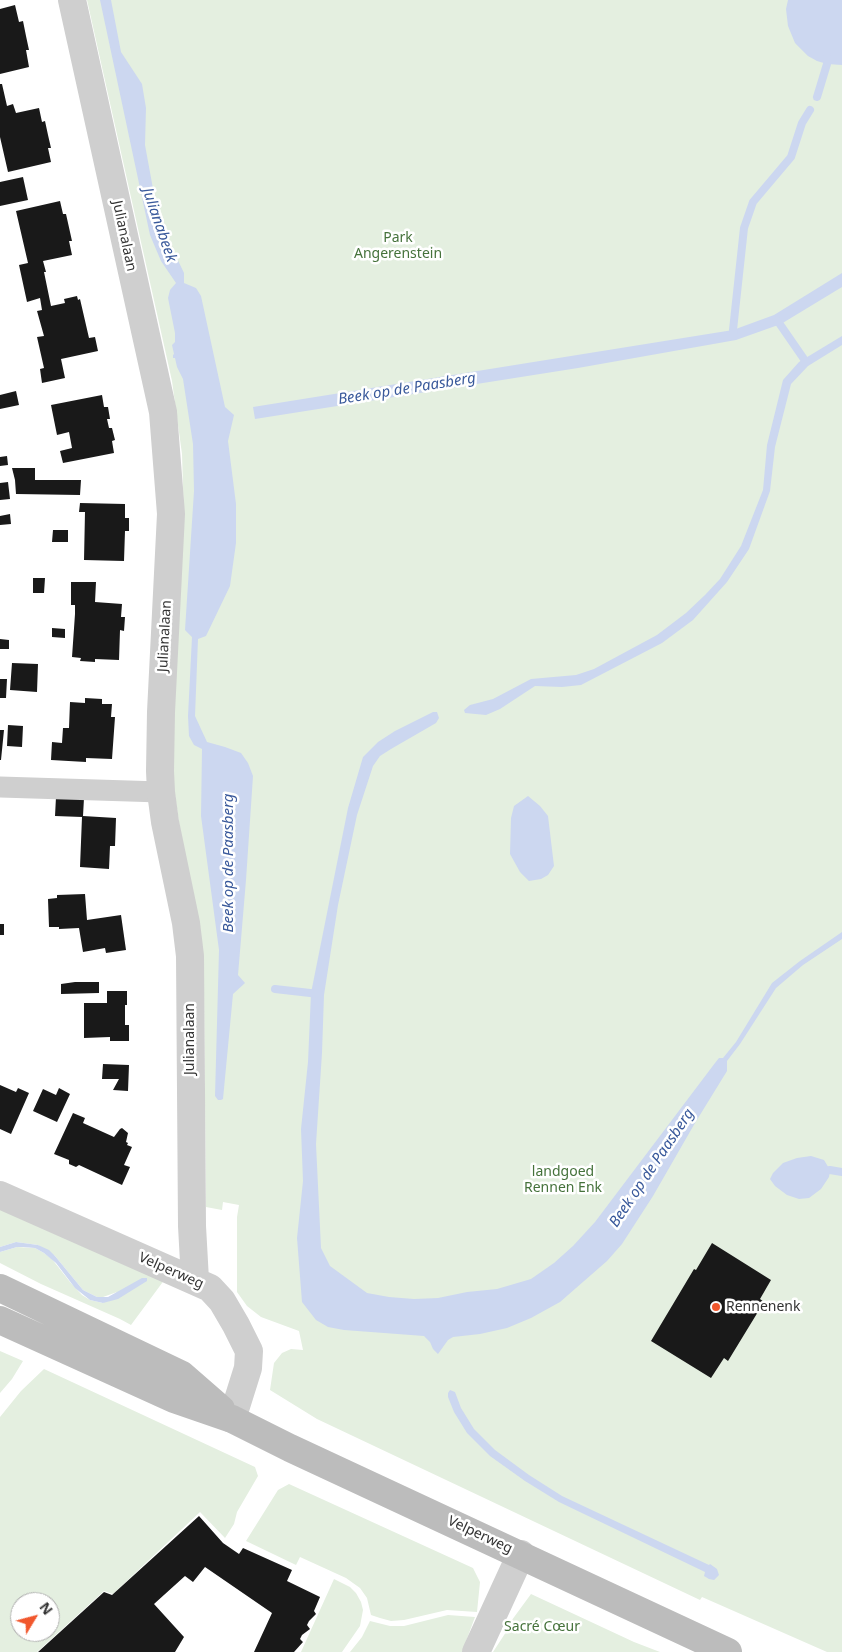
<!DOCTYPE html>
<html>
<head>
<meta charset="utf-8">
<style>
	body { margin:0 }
	#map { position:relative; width:842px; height:1652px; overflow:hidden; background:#fff; font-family:"Noto Sans",sans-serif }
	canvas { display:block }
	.north { position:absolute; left:10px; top:1592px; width:50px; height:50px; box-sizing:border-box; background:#fff; border:1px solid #adadad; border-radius:50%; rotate:53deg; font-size:14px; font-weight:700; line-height:20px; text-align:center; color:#323232 }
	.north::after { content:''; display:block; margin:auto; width:18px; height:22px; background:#f1572d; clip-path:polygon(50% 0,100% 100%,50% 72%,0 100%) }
</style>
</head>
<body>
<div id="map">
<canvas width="842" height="1652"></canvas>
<div class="north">N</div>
</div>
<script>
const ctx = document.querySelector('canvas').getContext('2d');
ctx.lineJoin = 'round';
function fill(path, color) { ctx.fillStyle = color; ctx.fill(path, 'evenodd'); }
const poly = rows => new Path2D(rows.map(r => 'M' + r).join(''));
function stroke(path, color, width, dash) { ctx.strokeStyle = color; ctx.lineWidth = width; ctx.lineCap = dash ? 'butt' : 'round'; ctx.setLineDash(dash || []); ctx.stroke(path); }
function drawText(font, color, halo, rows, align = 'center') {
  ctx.font = font + ' "Noto Sans",sans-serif'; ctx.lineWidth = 5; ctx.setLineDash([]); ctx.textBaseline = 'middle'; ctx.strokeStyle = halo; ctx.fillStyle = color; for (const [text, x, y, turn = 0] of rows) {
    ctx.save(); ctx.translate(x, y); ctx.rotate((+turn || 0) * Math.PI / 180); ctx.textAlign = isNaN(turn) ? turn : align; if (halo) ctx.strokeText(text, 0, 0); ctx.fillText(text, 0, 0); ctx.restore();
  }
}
const green = poly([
	[87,0,842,0,842,1652,827,1652,702,1597,700,1600,317,1419,270,1390,274,1363,282,1353,291,1349,303,1350,299,1331,261,1317,247,1306,237,1292,237,1217,239,1205,223,1202,222,1210,206,1207,204,993,173,781,173,710,184,520,182,454,172,381],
	[0,1207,165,1279,131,1325,120,1319,41,1284,0,1263,0,1252,17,1247,35,1248,44,1253,52,1259,70,1282,82,1295,90,1300,103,1303,117,1292,103,1297,97,1297,83,1290,55,1256,38,1245,16,1242,0,1247],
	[0,1351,23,1361,12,1379,0,1393],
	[44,1369,255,1467,258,1476,237,1512,234,1524,225,1538,200,1512,113,1594,104,1591,37,1652,0,1652,0,1417,21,1391],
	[20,1602,50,1602,50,1632,20,1632],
	[289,1484,473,1568,480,1582,477,1612,447,1610,404,1620,391,1621,380,1618,371,1615,367,1598,360,1588,346,1578,300,1557,296,1565,246,1541,278,1490],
	[334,1579,350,1587,356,1593,361,1602,363,1610,360,1626,342,1652,301,1652],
	[531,1594,634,1642,660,1652,493,1652,508,1629,509,1624],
	[448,1615,475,1617,462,1652,350,1652,362,1637,370,1621,390,1626,404,1626]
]);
const water = poly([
	[100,0,111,0,121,52,142,84,146,108,145,145,156,205,161,225,184,273,184,283,196,288,201,296,225,407,234,415,228,441,236,504,236,543,230,586,206,636,198,639,195,716,207,742,225,747,241,753,248,763,253,776,246,880,238,975,245,983,233,994,223,1099,221,1100,218,1100,215,1096,219,950,201,816,202,749,194,745,189,736,188,716,192,637,185,630,194,491,193,444,183,379,177,367,175,358,173,358,173,355,174,354,172,345,175,342,175,333,168,298,170,290,176,283,161,261,150,235],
	[788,0,842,0,842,65,827,64,817,61,808,56,795,43,788,26,786,9],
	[842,273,842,287,781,324,736,340,578,368,255,419,253,407,733,330,774,315],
	[842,336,842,345,808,366,791,384,775,447,770,491,749,549,727,582,693,620,662,643,581,685,562,687,535,686,500,709,486,715,465,713,464,710,470,705,493,699,531,679,576,675,594,669,657,635,686,613,705,595,720,579,741,546,763,490,767,445,783,380,799,362],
	[433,712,437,712,439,718,436,723,391,749,380,756,373,766,357,815,338,905,324,995,322,1053,316,1144,321,1248,330,1266,367,1293,389,1297,414,1299,438,1298,467,1292,497,1289,531,1279,554,1263,573,1246,595,1222,715,1063,719,1058,723,1058,736,1042,772,983,800,961,842,932,842,939,803,965,776,988,740,1044,727,1061,727,1071,695,1123,653,1196,622,1244,607,1261,560,1302,531,1318,507,1328,480,1334,453,1337,448,1340,438,1354,433,1349,430,1342,424,1336,344,1330,328,1327,316,1320,302,1302,297,1238,303,1181,301,1129,308,1062,311,993,348,808,363,757,378,742,395,731],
	[528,796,540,806,548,816,554,866,548,875,541,879,529,881,520,872,510,854,511,818,514,806],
	[811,1156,824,1160,830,1170,829,1177,821,1189,809,1198,799,1199,787,1195,775,1186,770,1179,773,1173,783,1163,797,1158],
	[16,1242,38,1245,49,1250,55,1256,83,1290,97,1297,108,1297,142,1278,147,1278,147,1281,118,1299,103,1303,90,1300,75,1288,56,1263,44,1253,35,1248,23,1247,17,1247,0,1252,0,1247],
	[450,1390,455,1392,461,1408,474,1429,495,1450,529,1475,562,1496,709,1565,710,1564,717,1569,719,1575,714,1580,709,1579,704,1576,705,1572,559,1502,525,1481,490,1456,467,1433,454,1412,448,1397,448,1393]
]);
const stream = poly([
	[817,97,827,64,827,56],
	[777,320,806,362],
	[734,336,733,330,736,302,744,228,753,202,791,157,802,123,810,110],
	[275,989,319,994],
	[822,1171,830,1170,842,1172]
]);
const building = poly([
	[15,5,19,22,23,21,26,36,29,50,26,50,29,67,0,74,0,9],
	[0,84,2,84,7,106,13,104,16,113,39,108,42,122,45,121,48,135,51,148,48,148,51,162,8,172,0,137],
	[23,177,28,200,0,206,0,182],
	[60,201,63,214,66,214,72,241,69,241,72,255,43,261,46,272,44,272,51,306,65,303,64,299,77,296,78,300,80,299,89,338,95,337,98,351,61,359,65,378,42,383,40,369,44,368,37,337,44,336,37,311,42,310,40,298,27,302,19,265,28,263,16,211],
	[16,391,19,405,0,409,0,395],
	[102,395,104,407,108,407,110,419,107,419,109,428,112,428,115,440,112,441,114,453,63,463,60,451,72,448,69,432,57,435,51,405],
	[7,456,8,465,0,466,0,457],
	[12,468,35,468,35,480,81,480,80,495,16,494,15,480],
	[8,482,10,499,0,500,0,483],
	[80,503,125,504,125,518,129,518,129,531,125,531,124,561,84,560,85,512,79,512],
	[10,514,11,524,0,525,0,516],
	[53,530,68,530,68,542,52,542],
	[33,578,45,578,44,593,33,593],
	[71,582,96,582,95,602,122,604,121,617,125,617,124,631,120,630,119,660,95,659,95,662,80,661,81,658,72,657,75,614,75,605,71,605],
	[52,628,65,629,65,638,52,637],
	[0,639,9,640,9,649,0,649],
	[12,663,38,664,37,692,10,690],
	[0,679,7,679,6,698,0,698],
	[85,698,102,699,102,704,112,704,111,717,115,717,112,759,86,758,86,762,51,760,52,742,62,743,63,728,69,728,70,702,85,703],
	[8,725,23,726,22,747,7,746],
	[0,730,4,730,1,760,0,760],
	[56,797,84,798,83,816,116,818,115,846,110,846,109,869,80,867,82,817,55,816],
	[85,894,87,920,121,915,126,950,106,953,105,948,83,952,79,928,59,929,59,927,49,927,48,899,57,898,57,895],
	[0,924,4,924,4,935,0,935],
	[75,982,99,982,99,993,61,994,61,984],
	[107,991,127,991,127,1005,125,1005,125,1025,129,1025,129,1041,110,1041,110,1037,84,1038,84,1003,107,1003],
	[103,1064,129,1065,128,1091,113,1090,119,1079,102,1079],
	[0,1085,16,1092,18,1088,29,1093,11,1134,0,1129],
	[59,1088,70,1094,57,1122,33,1111,43,1089,56,1095],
	[73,1113,85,1118,83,1123,114,1137,120,1129,122,1128,128,1133,126,1142,128,1143,127,1145,132,1147,124,1165,130,1167,122,1185,79,1165,76,1167,69,1164,69,1160,54,1154],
	[712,1243,771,1280,760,1299,764,1302,728,1361,724,1358,711,1378,651,1341,694,1269,696,1270],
	[199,1516,223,1543,239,1554,243,1548,292,1570,287,1581,320,1597,314,1611,316,1614,309,1621,307,1625,310,1629,302,1635,300,1639,303,1642,294,1652,254,1652,272,1613,205,1567,193,1582,185,1576,154,1604,184,1637,175,1652,38,1652,104,1592,112,1595]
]);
const pedestrian = poly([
	[0,787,161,792]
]);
const minor = poly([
	[72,0,163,412,171,514,161,712,160,771,161,792,165,822,186,923,190,956,192,1226,195,1280],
	[0,1195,210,1288,222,1301,236,1325,249,1351,248,1368,232,1419],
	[476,1652,521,1554]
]);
const secondary = poly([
	[0,1288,182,1375,221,1409],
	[0,1320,174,1399,232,1419,290,1448,728,1652]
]);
const markers = [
	[716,1307,5,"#f1572d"]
];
const streetNames = [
	["Julianalaan",124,236,78],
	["Julianalaan",165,636,-87],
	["Julianalaan",190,1039,-90],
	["Velperweg",171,1271,24],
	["Velperweg",480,1535,25]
];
const parkNames = [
	["Park",398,238],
	["Angerenstein",398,254],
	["landgoed",563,1172],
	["Rennen Enk",563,1188],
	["Sacré Cœur",542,1627]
];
const poiNames = [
	["Rennenenk",726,1307]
];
const waterNames = [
	["Julianabeek",159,225,71],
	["Beek op de Paasberg",407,389,-9],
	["Beek op de Paasberg",229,863,-90],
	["Beek op de Paasberg",652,1168,-56]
];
fill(green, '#e4efe0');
fill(water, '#ccd7f0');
stroke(stream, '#ccd7f0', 8);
fill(building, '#191919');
stroke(pedestrian, '#cfcfcf', 21);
stroke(minor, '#cfcfcf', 28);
stroke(secondary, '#bcbcbc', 28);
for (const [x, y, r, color] of markers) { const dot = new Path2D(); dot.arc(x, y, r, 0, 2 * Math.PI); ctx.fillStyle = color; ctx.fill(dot); stroke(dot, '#fff', 2); }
drawText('14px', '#323232', '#fff', streetNames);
drawText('14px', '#45723b', '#fff', parkNames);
drawText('14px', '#323232', '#fff', poiNames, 'left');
drawText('italic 15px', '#39599b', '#fff', waterNames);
</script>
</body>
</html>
